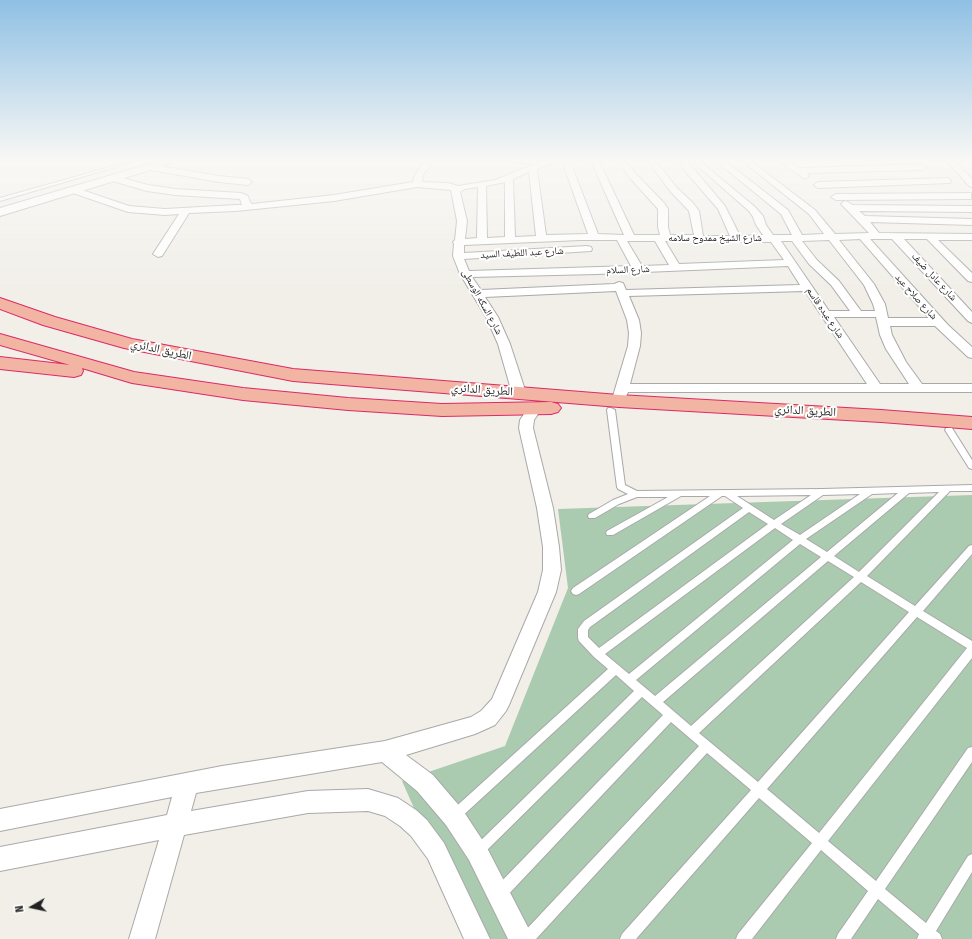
<!DOCTYPE html>
<html>
<head>
<meta charset="utf-8">
<style>
	body { margin:0 }
	#map { position:relative; width:972px; height:939px; overflow:hidden; background:#f2efe9; font-family:"Fira Sans Condensed",sans-serif }
	canvas { display:block }
	.north { position:absolute; left:12px; top:887px; width:40px; height:40px; -webkit-text-stroke:3px #fff; paint-order:stroke; rotate:261deg; font-size:11px; font-weight:700; line-height:16px; text-align:center; color:#222 }
	.north::after { content:''; display:block; margin:auto; width:14px; height:18px; background:#222; clip-path:polygon(50% 0,100% 100%,50% 72%,0 100%) }
</style>
</head>
<body>
<div id="map">
<canvas width="972" height="939"></canvas>
<div class="north">N</div>
</div>
<script>
const ctx = document.querySelector('canvas').getContext('2d');
ctx.lineJoin = 'round';
function fill(path, color) { ctx.fillStyle = color; ctx.fill(path, 'evenodd'); }
const poly = rows => new Path2D(rows.map(r => 'M' + r).join(''));
function stroke(path, color, width, dash) { ctx.strokeStyle = color; ctx.lineWidth = width; ctx.lineCap = dash ? 'butt' : 'round'; ctx.setLineDash(dash || []); ctx.stroke(path); }
function drawText(font, color, halo, rows, align = 'center') {
  ctx.font = font + ' "Fira Sans Condensed","Noto Naskh Arabic",sans-serif'; ctx.lineWidth = 4; ctx.setLineDash([]); ctx.textBaseline = 'middle'; ctx.strokeStyle = halo; ctx.fillStyle = color; for (const [text, x, y, turn = 0] of rows) {
    ctx.save(); ctx.translate(x, y); ctx.rotate((+turn || 0) * Math.PI / 180); ctx.textAlign = isNaN(turn) ? turn : align; if (halo) ctx.strokeText(text, 0, 0); ctx.fillText(text, 0, 0); ctx.restore();
  }
}
const cemetery = poly([
	[972,495,972,939,472,939,402,781,505,746,568,588,558,509]
]);
const service = poly([
	[131,161,136,161,0,201,0,198,131,161],
	[608,408,611,408,615,410,625,485,637,491,822,489,972,485,972,491,950,491,867,576,915,606,969,546,972,545,972,554,923,611,972,641,972,658,828,841,876,881,968,748,972,747,972,762,885,889,926,923,968,856,972,854,972,872,936,931,940,934,942,939,917,939,919,934,878,899,851,939,836,939,838,934,868,891,821,850,752,939,736,939,738,934,812,843,759,798,636,939,620,939,622,934,751,790,707,753,536,939,520,939,522,934,699,746,671,722,504,899,499,900,494,899,493,894,494,889,663,715,642,697,481,856,477,858,473,856,471,852,473,848,634,691,616,675,458,820,454,822,450,820,448,816,450,812,608,669,594,657,579,641,578,638,578,629,584,621,743,508,725,496,722,496,579,594,576,595,573,594,571,591,573,588,710,496,681,496,613,535,607,535,606,533,607,531,668,497,637,497,619,504,595,518,589,518,588,516,589,514,613,500,628,494,618,489,617,487,607,410,608,408],
	[939,492,859,572,834,556,909,493,939,492],
	[898,493,827,552,806,539,872,494,898,493],
	[860,494,800,535,781,524,823,495,860,494],
	[811,495,774,520,737,496,811,495],
	[749,512,768,524,599,648,588,637,588,630,590,627,749,512],
	[775,528,793,540,629,674,605,654,775,528],
	[800,544,821,557,655,696,636,680,800,544],
	[828,561,854,577,691,726,663,702,828,561],
	[861,582,909,612,758,782,699,733,861,582],
	[917,617,967,648,819,833,767,789,917,617],
	[946,428,952,428,972,460,972,469,969,468,945,430,946,428]
]);
const minor = poly([
	[425,161,433,161,423,175,422,182,448,183,458,186,495,180,535,164,514,163,510,161,554,161,553,163,537,169,546,235,588,234,562,161,570,161,598,234,624,235,591,161,599,161,634,235,660,235,658,227,658,209,630,178,618,161,626,161,636,174,664,203,668,209,668,227,670,235,694,235,689,211,670,191,648,161,656,161,676,187,693,203,699,211,703,236,730,236,718,209,686,172,679,161,687,161,725,206,740,236,763,235,756,225,753,217,749,211,692,161,700,161,755,207,763,216,766,225,773,235,792,235,781,214,716,161,725,161,788,210,802,235,824,234,809,214,742,161,751,161,815,210,835,234,869,233,843,206,841,204,843,202,846,201,853,205,972,206,972,212,859,211,865,216,972,219,972,225,870,222,879,233,972,234,972,240,938,240,972,273,972,282,968,281,927,239,904,239,972,312,972,323,968,321,892,239,870,239,948,325,972,347,972,358,968,357,935,326,890,326,892,335,906,362,922,384,972,384,972,392,628,392,625,399,620,400,615,399,613,396,628,346,629,333,627,320,616,291,485,297,498,317,510,344,526,393,524,396,519,397,514,396,512,393,498,344,486,317,460,274,453,256,454,244,453,242,455,240,457,221,451,190,417,187,334,201,236,211,189,213,162,256,158,257,153,254,179,214,165,215,128,212,70,192,69,190,73,187,76,188,129,206,165,209,236,205,242,205,240,199,175,195,147,191,109,180,108,178,112,175,148,185,175,189,241,193,248,196,250,202,252,204,334,195,413,182,415,175,425,161],
	[529,172,536,236,515,237,513,179,529,172],
	[505,182,505,237,487,238,486,186,505,182],
	[478,187,477,238,465,239,467,221,460,192,465,189,478,187],
	[860,239,929,318,888,318,885,304,874,284,839,240,860,239],
	[581,240,617,240,631,266,469,271,464,259,591,251,592,249,591,247,587,246,464,253,464,245,581,240],
	[829,240,864,285,873,304,875,311,861,311,839,281,817,260,802,241,829,240],
	[627,241,655,241,669,265,642,266,627,241],
	[665,241,771,242,784,260,679,264,665,241],
	[781,241,792,241,809,264,831,285,850,311,829,311,781,241],
	[788,266,800,285,626,290,623,283,619,282,614,284,481,290,472,277,597,274,788,266],
	[805,291,867,384,630,384,640,346,641,333,639,320,629,296,805,291],
	[834,317,876,317,880,335,886,349,909,384,880,384,834,317],
	[779,161,788,161,799,168,922,164,926,167,922,170,807,173,809,176,805,179,779,161],
	[947,161,955,161,972,179,972,187,969,186,947,161],
	[148,164,219,176,248,179,252,182,248,185,219,182,145,169,144,167,145,165,148,164],
	[947,178,950,179,951,181,950,183,818,188,814,185,818,182,947,178],
	[971,193,971,199,836,200,831,197,836,194,971,193],
	[535,404,540,405,542,408,534,420,533,428,553,508,559,547,561,570,556,592,509,705,506,711,495,725,475,734,406,755,433,775,462,809,485,844,534,939,508,939,469,860,446,825,417,791,382,762,196,793,191,811,308,791,368,789,398,798,416,810,427,820,444,843,490,939,464,939,428,859,411,836,400,826,385,816,368,811,308,813,184,835,155,939,129,939,159,840,0,871,0,847,167,815,172,797,0,831,0,809,222,766,385,741,471,717,481,711,492,699,538,592,543,570,543,547,537,508,519,428,520,420,530,405,535,404]
]);
const tertiary = poly([
	[159,161,174,161,173,163,0,216,0,208,159,161]
]);
const trunk = poly([
	[0,298,55,317,132,339,293,369,619,395,881,410,972,417,972,429,881,422,619,407,293,381,124,348,43,325,0,309,0,298],
	[0,334,134,372,243,388,348,398,442,404,551,402,558,404,561,408,558,412,551,414,442,416,348,410,243,400,132,383,82,368,83,371,81,375,74,377,0,369,0,357,70,365,0,345,0,334]
]);
const farStreetnames = [
	["شارع الشيخ ممدوح سلامه",715,238],
	["شارع عبد اللطيف السيد",522,253,-3],
	["شارع السلام",628,270,-2],
	["شارع عادل ضيف",934,277,47],
	["شارع صلاح عيد",916,297,48],
	["شارع السكه الوسطى",482,302,61],
	["شارع عبده قاسم",825,313,56]
];
const streetNames = [
	["الطريق الدائري",161,350,12],
	["الطريق الدائري",482,390,4],
	["الطريق الدائري",805,411,3]
];
fill(cemetery, '#aacbaf');
stroke(service, '#a9a9a9', 2);
stroke(minor, '#a9a9a9', 2);
stroke(tertiary, '#a9a9a9', 2);
stroke(trunk, '#dc2a67', 2);
fill(service, '#fff');
fill(minor, '#fff');
fill(tertiary, '#fff');
fill(trunk, '#f2b4a3');
const sky = ctx.createLinearGradient(0, 0, 0, 292);
sky.addColorStop(0, '#8fc0e4');
sky.addColorStop(0.55, '#f9f8f5');
sky.addColorStop(1, '#f9f8f500');
ctx.fillStyle = sky;
ctx.fillRect(0, 0, 972, 292);
drawText('10px', '#222', '#fff', farStreetnames);
drawText('12px', '#222', '#fff', streetNames);
</script>
</body>
</html>
